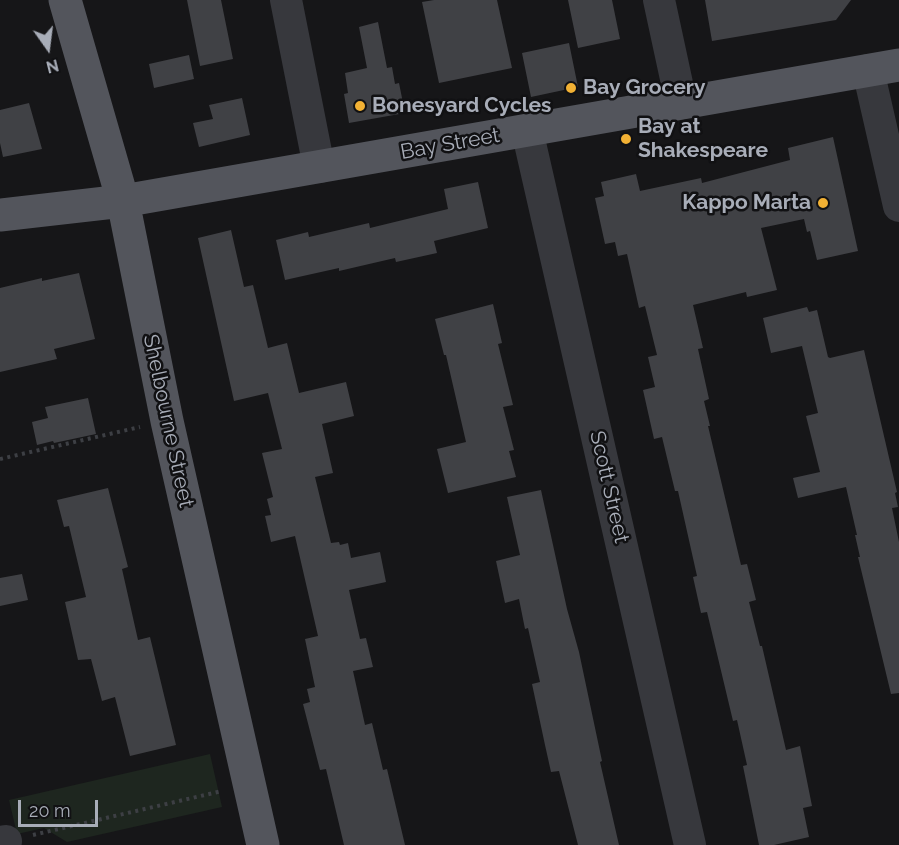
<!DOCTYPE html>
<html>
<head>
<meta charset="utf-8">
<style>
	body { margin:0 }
	#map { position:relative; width:899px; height:845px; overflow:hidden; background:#161618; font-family:Raleway,sans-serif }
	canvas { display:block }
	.north { position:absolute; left:18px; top:18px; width:60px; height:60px; -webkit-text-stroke:4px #111113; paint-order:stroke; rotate:166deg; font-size:16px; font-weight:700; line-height:24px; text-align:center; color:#a8adb8 }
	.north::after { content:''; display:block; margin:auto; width:21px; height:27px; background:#a8adb8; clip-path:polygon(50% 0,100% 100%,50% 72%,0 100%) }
	.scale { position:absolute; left:18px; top:800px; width:80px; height:27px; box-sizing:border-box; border:3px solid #a8adb8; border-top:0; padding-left:8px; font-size:18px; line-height:21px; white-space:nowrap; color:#a8adb8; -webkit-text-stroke:4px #111113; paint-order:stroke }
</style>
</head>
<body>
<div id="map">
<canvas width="899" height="845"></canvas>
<div class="north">N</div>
<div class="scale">20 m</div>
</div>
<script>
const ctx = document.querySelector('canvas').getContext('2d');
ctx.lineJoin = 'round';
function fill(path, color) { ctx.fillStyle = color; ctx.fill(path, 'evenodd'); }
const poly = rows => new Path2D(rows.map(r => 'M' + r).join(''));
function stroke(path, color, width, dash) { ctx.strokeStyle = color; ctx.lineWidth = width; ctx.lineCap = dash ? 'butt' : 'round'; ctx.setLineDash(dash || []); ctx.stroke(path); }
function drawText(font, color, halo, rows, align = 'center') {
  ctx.font = font + ' Raleway,sans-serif'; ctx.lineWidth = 5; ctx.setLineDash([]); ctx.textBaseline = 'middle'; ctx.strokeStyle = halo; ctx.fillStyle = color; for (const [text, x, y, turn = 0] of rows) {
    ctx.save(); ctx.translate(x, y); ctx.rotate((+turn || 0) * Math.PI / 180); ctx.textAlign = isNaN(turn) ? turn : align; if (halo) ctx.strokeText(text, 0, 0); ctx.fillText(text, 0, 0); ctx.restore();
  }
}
const green = poly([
	[210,754,222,807,67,842,44,828,17,834,9,800]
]);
const building = poly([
	[187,0,221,0,233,59,200,66],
	[434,0,497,0,512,68,439,83,422,2],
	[568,0,612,0,620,39,578,48],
	[705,0,851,0,836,20,712,41],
	[378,22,387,68,392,67,395,84,399,83,405,113,349,123,344,94,348,93,345,73,367,68,359,27],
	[569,43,578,87,531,97,522,53],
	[189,55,194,79,154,88,149,64],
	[242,98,250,135,199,147,193,123,213,119,209,105],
	[29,103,42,149,3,157,0,143,0,110],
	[833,137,858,251,817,260,810,231,807,232,804,219,761,228,777,290,747,297,746,292,693,305,703,348,698,349,709,399,704,401,710,426,708,426,741,565,747,564,756,600,749,602,760,646,762,646,786,750,800,746,812,806,803,808,809,837,774,845,759,845,743,766,747,765,737,720,733,721,707,612,701,613,693,577,697,576,678,491,675,491,662,437,654,439,643,390,655,387,648,357,657,355,645,306,639,308,627,254,618,256,615,242,605,244,595,198,604,196,601,182,636,174,640,191,701,178,702,183,790,160,788,148],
	[478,182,488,228,434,241,437,253,396,262,395,258,339,271,339,268,285,280,276,240,308,232,309,237,369,223,370,228,448,209,444,189],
	[231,230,244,287,253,285,268,348,287,343,299,393,346,382,354,416,322,424,333,473,315,477,331,543,339,542,340,545,348,543,351,558,380,552,386,582,349,590,360,639,366,638,373,667,353,671,365,725,372,723,383,770,387,769,405,845,344,845,326,769,320,770,303,704,310,702,307,689,315,687,305,639,318,636,295,536,271,542,265,516,271,515,267,499,273,497,262,453,282,449,268,393,234,401,198,238],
	[79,273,95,339,54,349,57,359,0,372,0,288,42,278,42,281],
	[493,304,502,343,498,344,513,405,503,407,514,450,509,451,516,477,448,493,437,449,466,442,446,355,444,355,435,319],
	[807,307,809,312,817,310,828,357,830,358,864,350,897,492,895,493,898,507,892,508,899,542,899,693,891,694,858,557,860,557,855,535,857,535,846,487,798,498,793,478,820,472,806,416,818,413,802,346,771,353,763,318],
	[88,398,96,434,54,443,53,441,37,445,32,422,48,418,45,407],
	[108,488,128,567,122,569,138,640,150,637,176,745,130,756,115,697,102,701,91,659,78,660,65,602,86,597,69,526,64,527,57,500],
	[541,490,567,609,579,652,602,761,600,762,619,845,578,845,559,771,551,772,545,745,532,684,540,682,528,628,525,629,519,599,505,603,496,561,520,555,507,497],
	[22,574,28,600,0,606,0,578]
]);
const path = poly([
	[0,459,140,427],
	[33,835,222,791]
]);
const minor = poly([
	[286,0,319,167],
	[659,0,681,102],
	[868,70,899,206],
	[527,130,690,845],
	[0,842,6,841]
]);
const major = poly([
	[65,0,123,201,167,421,263,845],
	[0,215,123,201,899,65]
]);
const markers = [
	[571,88,6,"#f2b134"],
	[360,106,6,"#f2b134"],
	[626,139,6,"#f2b134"],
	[823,203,6,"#f2b134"]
];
const poiNames = [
	["Bay Grocery",583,88],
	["Bonesyard Cycles",372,106],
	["Bay at",638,127],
	["Shakespeare",638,151],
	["Kappo Marta",811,203,"right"]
];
const streetNames = [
	["Bay Street",450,144,-10],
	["Shelbourne Street",168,421,78],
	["Scott Street",609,487,77]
];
fill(green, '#1e261f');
fill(building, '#404145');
stroke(path, '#3d3f44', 4, [3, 4.5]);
stroke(minor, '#37383d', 32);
stroke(major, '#53555c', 33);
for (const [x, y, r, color] of markers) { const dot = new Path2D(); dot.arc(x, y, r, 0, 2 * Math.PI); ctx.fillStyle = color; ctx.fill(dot); stroke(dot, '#111113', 2); }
drawText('bold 21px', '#a8adb8', '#111113', poiNames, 'left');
drawText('21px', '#a8adb8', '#111113', streetNames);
</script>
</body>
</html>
